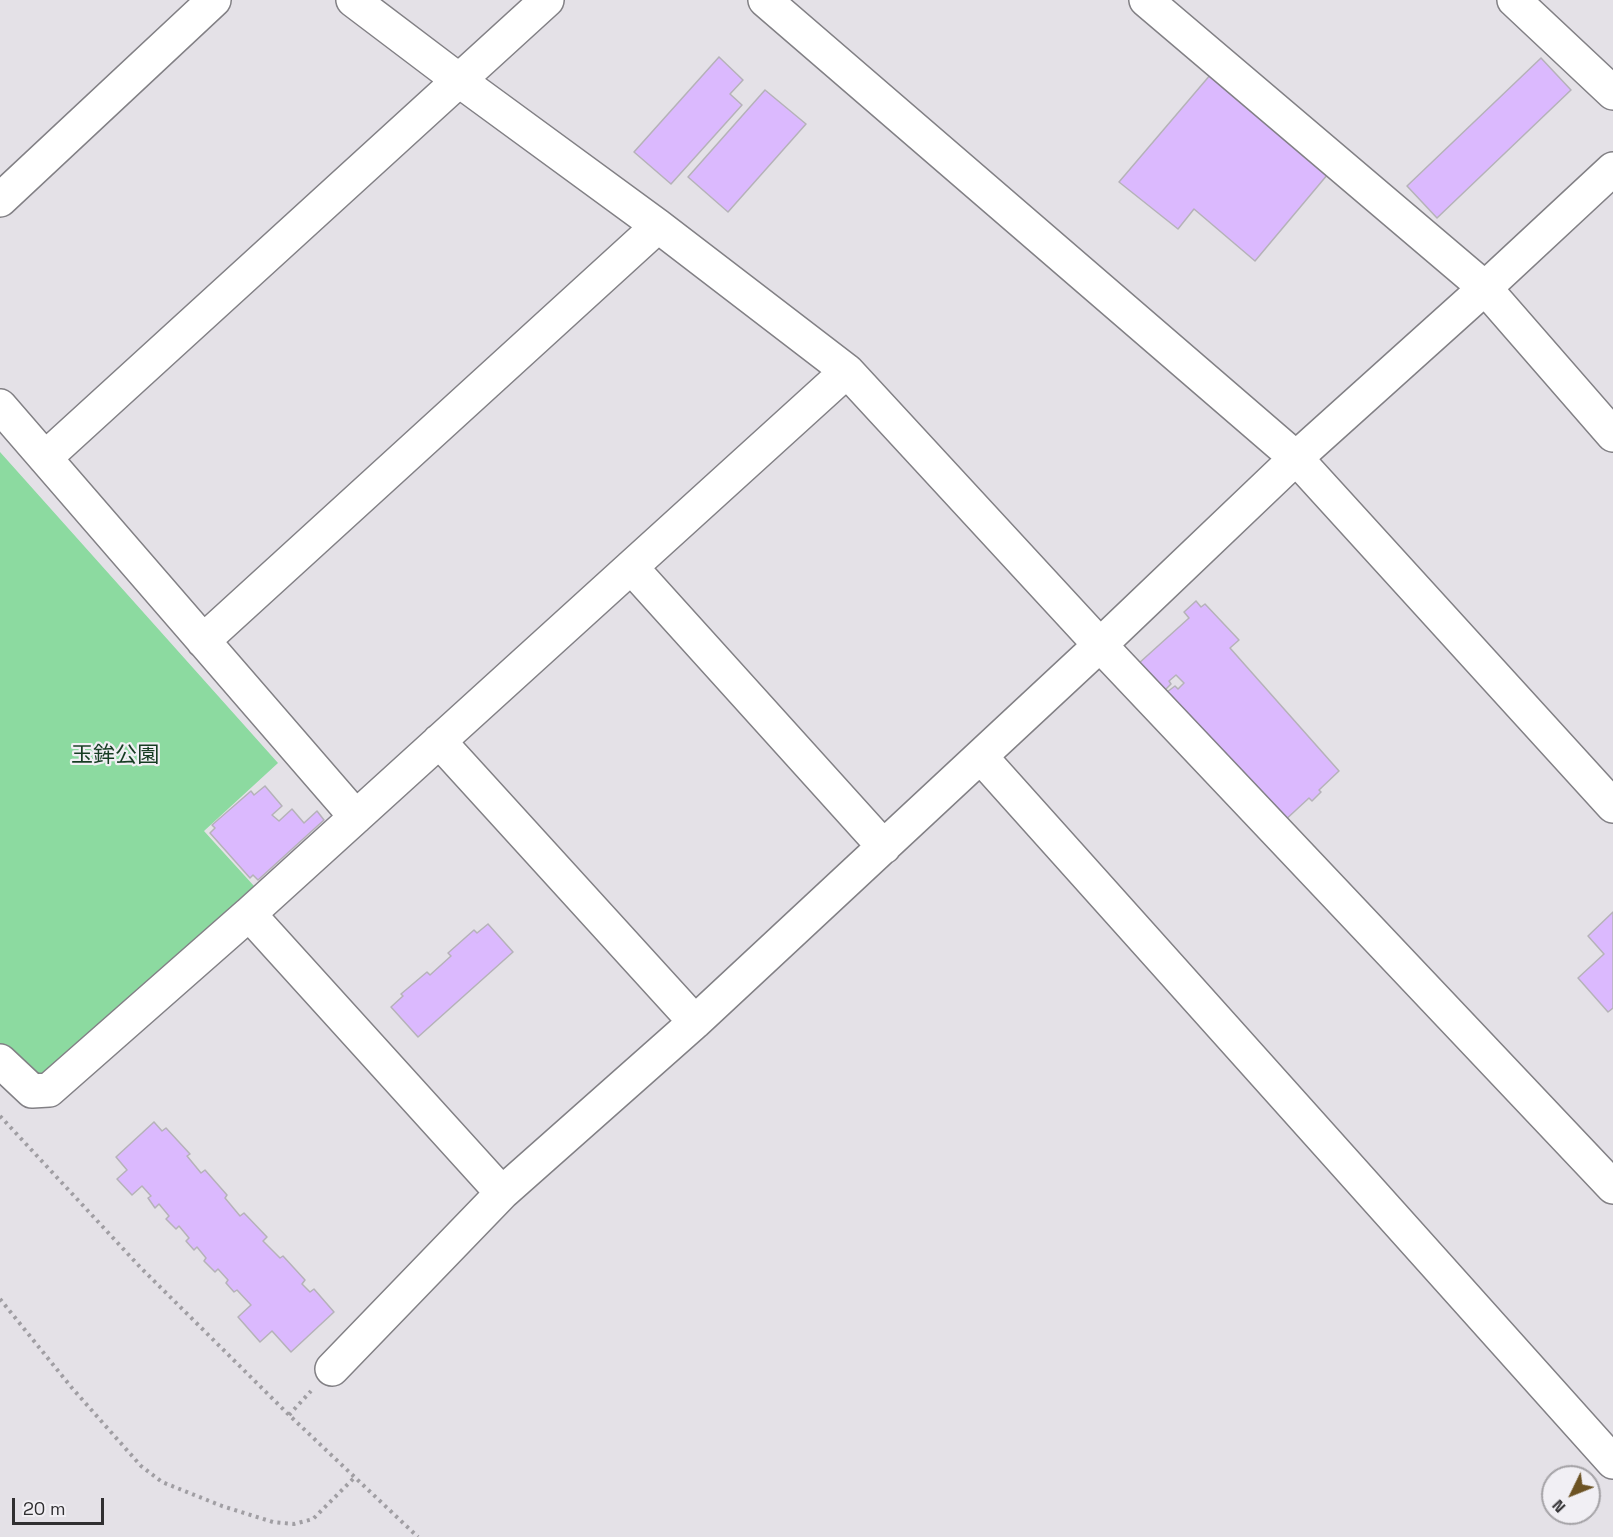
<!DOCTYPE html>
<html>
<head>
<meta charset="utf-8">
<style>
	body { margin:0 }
	#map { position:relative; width:1613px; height:1537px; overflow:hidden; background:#e4e1e7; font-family:"Space Grotesk",sans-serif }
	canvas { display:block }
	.north { position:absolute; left:1541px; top:1465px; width:60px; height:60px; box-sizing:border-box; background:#f1eff4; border:2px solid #a4a2a6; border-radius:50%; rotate:227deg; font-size:16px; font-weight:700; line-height:24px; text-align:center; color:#302f31 }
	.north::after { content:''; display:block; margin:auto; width:21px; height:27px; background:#6c5223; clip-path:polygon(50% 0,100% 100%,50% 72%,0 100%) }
	.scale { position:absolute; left:12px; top:1498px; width:92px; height:27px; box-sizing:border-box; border:3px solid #302f31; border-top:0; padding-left:8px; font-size:18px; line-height:21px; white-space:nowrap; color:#302f31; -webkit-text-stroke:4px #f1eff4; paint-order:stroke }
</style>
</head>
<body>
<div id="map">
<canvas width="1613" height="1537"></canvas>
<div class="north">N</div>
<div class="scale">20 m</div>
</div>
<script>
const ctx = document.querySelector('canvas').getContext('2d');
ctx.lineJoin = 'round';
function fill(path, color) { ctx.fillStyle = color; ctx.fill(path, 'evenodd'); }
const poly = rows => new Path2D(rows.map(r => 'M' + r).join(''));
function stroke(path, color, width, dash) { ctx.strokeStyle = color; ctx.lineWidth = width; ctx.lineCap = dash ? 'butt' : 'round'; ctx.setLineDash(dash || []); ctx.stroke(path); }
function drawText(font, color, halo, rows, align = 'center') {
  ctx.font = font + ' "Space Grotesk","Noto Sans JP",sans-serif'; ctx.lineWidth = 4.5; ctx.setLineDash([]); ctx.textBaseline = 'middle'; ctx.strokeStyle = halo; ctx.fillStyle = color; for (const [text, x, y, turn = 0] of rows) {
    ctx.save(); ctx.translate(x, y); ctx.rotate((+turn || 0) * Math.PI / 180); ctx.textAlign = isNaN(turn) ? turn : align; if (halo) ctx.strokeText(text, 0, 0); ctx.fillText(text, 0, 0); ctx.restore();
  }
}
const green = poly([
	[0,452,278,763,204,831,254,886,47,1074,27,1073,0,1046]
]);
const building = poly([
	[719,57,743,80,730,94,742,105,671,184,634,152,719,57],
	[1541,58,1571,90,1437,218,1407,186,1541,58],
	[1211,74,1328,174,1255,261,1194,209,1178,229,1119,182,1211,74],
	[765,90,806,124,728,212,688,177,765,90],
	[1196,601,1201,607,1205,604,1239,640,1230,648,1339,771,1319,790,1321,792,1312,801,1309,798,1282,823,1167,692,1175,686,1178,689,1184,683,1176,675,1169,681,1171,684,1164,691,1138,664,1189,618,1184,612,1196,601],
	[265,786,282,806,272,815,279,821,292,809,304,823,317,811,324,820,258,880,253,875,250,878,210,833,215,828,212,825,251,791,254,795,265,786],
	[1613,912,1613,1008,1608,1012,1578,978,1604,954,1588,936,1613,912],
	[488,924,513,952,418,1037,391,1007,403,996,401,994,427,972,430,975,451,956,448,953,474,930,477,933,488,924],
	[154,1122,162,1131,166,1128,190,1154,187,1156,201,1173,205,1170,227,1195,225,1198,240,1216,244,1213,267,1237,263,1241,280,1258,283,1256,305,1280,302,1284,310,1292,314,1289,334,1312,291,1352,272,1331,260,1342,238,1317,251,1305,237,1290,234,1292,226,1283,228,1280,218,1269,215,1272,204,1261,206,1258,197,1247,194,1250,186,1241,189,1238,179,1226,176,1229,166,1219,169,1216,159,1204,155,1208,148,1198,151,1196,142,1186,132,1195,117,1179,127,1170,116,1157,154,1122]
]);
const path = poly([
	[0,1116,140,1267,289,1415,418,1537],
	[0,1299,72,1388,141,1466,162,1482,222,1506,273,1522,294,1524,313,1519,355,1477],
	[289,1415,311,1391]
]);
const minor = poly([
	[353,0,460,81,658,226,847,371,1100,645,1613,1187],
	[765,0,1296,458,1613,806],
	[1146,0,1485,288,1613,435],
	[1514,0,1613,93],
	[0,200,214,0],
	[0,406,356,817],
	[45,458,547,0],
	[631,567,884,847],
	[203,641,658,226],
	[439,741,695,1022],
	[981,757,1613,1462],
	[249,914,847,371],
	[0,1061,32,1091,49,1090,249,914,502,1193,695,1022,1100,645,1296,458,1485,288,1613,169],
	[332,1369,502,1193]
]);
const parkNames = [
	["玉鉾公園",115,756]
];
fill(green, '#8cdaa0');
fill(building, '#dbb9fe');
stroke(building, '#b5b2b8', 1.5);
stroke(minor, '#828085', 36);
stroke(path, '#a09ea3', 4, [3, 4.5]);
stroke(minor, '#fff', 33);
drawText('22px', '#163c22', '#f1eff4', parkNames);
</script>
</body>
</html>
